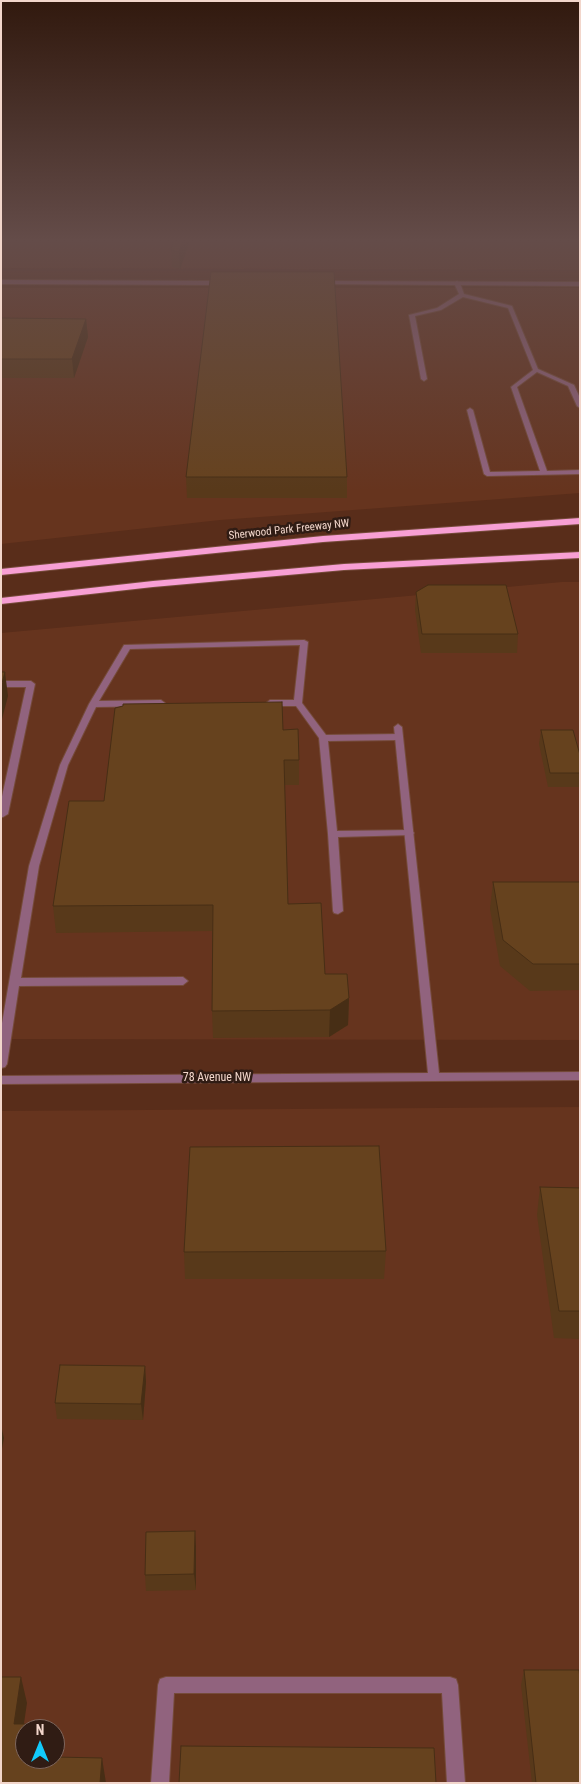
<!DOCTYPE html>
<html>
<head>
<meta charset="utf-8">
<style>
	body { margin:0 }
	#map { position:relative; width:581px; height:1784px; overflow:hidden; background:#592d1a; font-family:"Roboto Condensed",sans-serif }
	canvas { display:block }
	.frame { position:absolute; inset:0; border:2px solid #f2d6cb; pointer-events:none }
	.north { position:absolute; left:15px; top:1719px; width:50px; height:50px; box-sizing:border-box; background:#301c14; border:1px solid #7e665d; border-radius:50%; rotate:0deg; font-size:14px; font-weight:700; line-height:20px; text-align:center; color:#f2d6cb }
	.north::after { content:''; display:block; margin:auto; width:18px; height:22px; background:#12cafb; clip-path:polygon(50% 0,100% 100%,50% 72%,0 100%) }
</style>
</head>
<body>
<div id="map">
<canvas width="581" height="1784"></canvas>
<div class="frame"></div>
<div class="north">N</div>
</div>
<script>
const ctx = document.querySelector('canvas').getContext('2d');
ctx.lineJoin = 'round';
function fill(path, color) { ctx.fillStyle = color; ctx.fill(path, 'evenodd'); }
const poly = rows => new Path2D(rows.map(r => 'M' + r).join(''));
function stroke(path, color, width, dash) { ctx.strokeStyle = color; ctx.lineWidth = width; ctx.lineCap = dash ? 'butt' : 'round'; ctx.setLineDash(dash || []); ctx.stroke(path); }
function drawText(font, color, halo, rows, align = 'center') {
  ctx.font = font + ' "Roboto Condensed",sans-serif'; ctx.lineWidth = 5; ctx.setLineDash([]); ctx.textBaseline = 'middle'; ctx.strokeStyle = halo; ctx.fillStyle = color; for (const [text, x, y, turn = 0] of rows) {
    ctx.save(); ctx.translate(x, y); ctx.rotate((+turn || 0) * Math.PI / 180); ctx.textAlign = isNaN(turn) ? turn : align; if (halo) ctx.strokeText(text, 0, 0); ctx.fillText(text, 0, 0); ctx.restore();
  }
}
const built = poly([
	[1,241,580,241,580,270,1,268],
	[1,288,580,288,580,493,220,520,1,544],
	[562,582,580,582,580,1040,1,1039,1,633],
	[580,1107,580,1783,1,1783,1,1111],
	[25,1729,55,1729,55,1759,25,1759]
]);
const lane = poly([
	[457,281,460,283,464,294,512,306,538,369,574,385,580,398,580,408,577,406,568,386,537,372,517,387,547,471,580,470,580,474,487,476,484,474,467,410,470,408,473,410,490,472,540,471,511,387,533,370,508,308,463,297,441,310,415,316,427,379,424,381,421,379,409,315,437,308,459,294,454,283,457,281],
	[304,640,308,642,302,703,326,735,399,734,403,737,399,740,328,741,337,831,409,830,412,831,414,833,412,835,338,837,343,911,338,914,334,913,333,911,328,834,319,738,296,706,270,706,266,703,270,700,294,700,300,645,130,649,99,701,161,700,165,703,161,706,96,707,68,765,39,866,21,978,183,977,188,981,183,985,19,986,7,1064,5,1067,1,1068,1,1029,29,866,60,765,89,704,124,645,304,640],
	[1,681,31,681,35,684,8,814,3,817,1,817,1,801,26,687,1,687,1,681],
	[166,1677,450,1677,456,1679,458,1685,465,1783,447,1783,442,1693,174,1693,169,1783,151,1783,158,1685,160,1679,166,1677]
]);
const street = poly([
	[1,280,221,281,224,283,221,285,1,284,1,280],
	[323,281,580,282,580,286,321,284,323,281],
	[398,724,402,727,439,1073,580,1072,580,1080,1,1084,1,1076,428,1073,394,727,398,724]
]);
const highway = poly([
	[580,518,580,524,323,542,1,575,1,569,323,536,580,518],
	[580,552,580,558,344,570,153,587,1,604,1,598,153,581,344,564,580,552]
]);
const wall = poly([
	[173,241,190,241,180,269,172,267,171,250],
	[1,316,2,318,86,319,88,337,74,378,1,378],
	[186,477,347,477,347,498,187,498],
	[416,592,518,634,517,653,421,653,415,610],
	[283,730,299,760,299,785,284,785,288,904,325,974,349,998,348,1025,329,1037,213,1038,212,1011,212,931,56,933,53,906,104,801],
	[541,730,580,755,580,787,548,787,539,744],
	[493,882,580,882,580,990,530,991,500,966,490,909],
	[540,1187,580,1188,580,1339,554,1338,537,1215],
	[386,1251,384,1279,185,1279,184,1252],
	[145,1366,146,1382,143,1420,57,1419,55,1403],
	[196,1547,196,1590,146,1591,145,1575],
	[524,1670,580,1783,532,1783,521,1685]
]);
const shadedWall = poly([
	[183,241,190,241,180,269,179,252],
	[86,319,88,337,74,378,72,359],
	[5,672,8,696,1,723,1,687],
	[349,998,348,1025,329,1037,330,1010],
	[145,1366,146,1382,143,1420,141,1404],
	[1,1425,4,1438,1,1454],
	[195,1531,196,1547,196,1590,194,1574],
	[21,1677,27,1703,20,1750,14,1724],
	[102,1758,106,1783,100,1783]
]);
const building = poly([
	[173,241,183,241,179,252,171,250,173,241],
	[211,272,334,272,347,477,186,477,211,272],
	[1,318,86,319,72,359,1,359,1,318],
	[428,585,506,585,518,634,422,634,416,592,428,585],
	[1,672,5,672,1,687,1,672],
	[282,702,283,730,298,729,299,760,284,760,288,904,321,903,325,974,347,974,349,998,330,1010,212,1011,213,905,53,906,69,801,104,801,115,708,123,706,123,704,282,702],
	[541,730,573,730,580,755,580,773,550,773,541,730],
	[493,882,580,882,580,964,533,964,503,940,493,882],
	[379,1146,386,1251,184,1252,190,1147,379,1146],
	[540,1187,580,1188,580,1311,559,1311,540,1187],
	[60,1365,145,1366,141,1404,55,1403,60,1365],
	[195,1531,194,1574,145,1575,146,1532,195,1531],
	[524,1670,579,1670,580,1678,580,1783,536,1783,524,1670],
	[1,1677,21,1677,14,1724,33,1724,32,1729,25,1729,25,1759,55,1759,55,1757,102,1758,100,1783,1,1783,1,1677],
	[181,1746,434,1748,436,1783,179,1783,181,1746]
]);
const farStreetnames = [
	["Sherwood Park Freeway NW",289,530,-6]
];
const streetNames = [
	["78 Avenue NW",217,1078]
];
fill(built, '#66341e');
stroke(lane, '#754b3a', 2);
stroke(street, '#754b3a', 2);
stroke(highway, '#754b3a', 2);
fill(lane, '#91637e');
fill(street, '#91637e');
fill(highway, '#f79fd4');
fill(wall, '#58391a');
fill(shadedWall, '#472e15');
fill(building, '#66421e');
stroke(building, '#472e15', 1);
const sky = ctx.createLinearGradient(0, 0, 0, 491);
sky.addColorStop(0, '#31190e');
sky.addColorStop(0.49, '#644c49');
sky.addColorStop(1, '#644c4900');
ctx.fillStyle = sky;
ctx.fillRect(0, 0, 581, 491);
drawText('11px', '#f2d6cb', '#301c14', farStreetnames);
drawText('12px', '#f2d6cb', '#301c14', streetNames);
</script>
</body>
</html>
